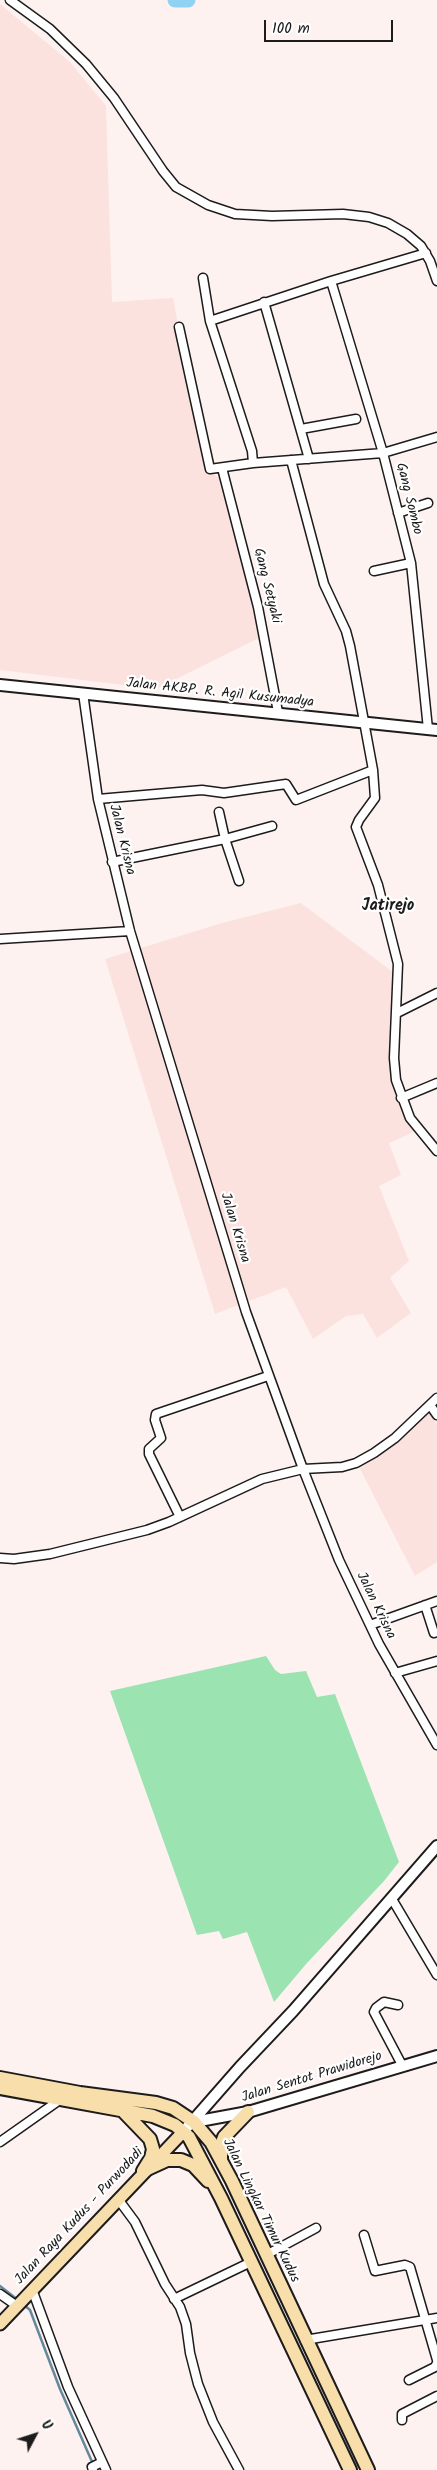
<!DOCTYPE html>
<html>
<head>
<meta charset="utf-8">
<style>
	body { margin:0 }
	#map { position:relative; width:437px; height:2470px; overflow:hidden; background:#fef2f0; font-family:Kalam,sans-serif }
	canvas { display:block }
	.north { position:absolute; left:10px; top:2410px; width:50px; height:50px; -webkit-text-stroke:4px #fff; paint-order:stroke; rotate:50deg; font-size:14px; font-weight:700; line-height:20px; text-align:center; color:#1c1c1c }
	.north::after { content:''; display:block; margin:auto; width:18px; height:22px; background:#1c1c1c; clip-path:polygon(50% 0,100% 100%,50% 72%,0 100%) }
	.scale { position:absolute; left:264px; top:20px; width:129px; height:22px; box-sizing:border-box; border:2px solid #1c1c1c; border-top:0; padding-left:6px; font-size:15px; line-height:18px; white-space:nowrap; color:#1c1c1c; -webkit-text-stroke:4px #fff; paint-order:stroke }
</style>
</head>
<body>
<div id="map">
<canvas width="437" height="2470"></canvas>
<div class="north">U</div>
<div class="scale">100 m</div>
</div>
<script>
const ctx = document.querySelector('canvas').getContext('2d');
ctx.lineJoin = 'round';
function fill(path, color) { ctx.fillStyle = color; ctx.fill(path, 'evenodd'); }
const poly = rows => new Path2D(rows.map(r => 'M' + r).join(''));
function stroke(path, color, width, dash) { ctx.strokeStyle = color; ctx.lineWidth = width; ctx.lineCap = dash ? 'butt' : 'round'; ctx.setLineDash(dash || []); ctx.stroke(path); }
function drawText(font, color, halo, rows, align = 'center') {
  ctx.font = font + ' Kalam,sans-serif'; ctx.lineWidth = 4.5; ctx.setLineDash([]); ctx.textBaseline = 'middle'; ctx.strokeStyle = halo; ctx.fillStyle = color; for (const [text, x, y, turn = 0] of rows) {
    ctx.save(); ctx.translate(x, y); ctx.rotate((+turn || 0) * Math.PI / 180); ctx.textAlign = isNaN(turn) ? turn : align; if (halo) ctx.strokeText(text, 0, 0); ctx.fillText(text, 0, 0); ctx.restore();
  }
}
const built = poly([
	[0,4,70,62,106,106,112,302,173,298,207,469,233,489,261,637,156,689,0,670],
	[301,903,397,975,393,1069,418,1130,389,1143,401,1175,379,1186,409,1261,390,1278,411,1313,377,1338,363,1314,346,1316,313,1339,286,1287,215,1314,105,959,222,923],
	[429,1411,437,1424,437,1562,415,1576,359,1467,377,1457]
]);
const green = poly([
	[266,1656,275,1670,281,1674,306,1671,317,1697,335,1694,399,1862,384,1881,307,1963,274,2002,247,1932,223,1939,219,1931,197,1935,110,1691]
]);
const stream = poly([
	[0,2286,18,2300],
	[24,2305,30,2310,60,2389,93,2464]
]);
const river = poly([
	[175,0,188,0]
]);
const minor = poly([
	[10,0,50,29,86,64,114,98,163,171,176,187,208,205,235,214,272,216,343,214,369,217,388,223,407,234,421,246,430,261,437,281],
	[203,278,210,321],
	[331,281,383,453,411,563,428,729],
	[264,302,309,459],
	[179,327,210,469,253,463,252,451,210,321,331,281,426,253],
	[301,429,356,419],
	[291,460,324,584,346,631,350,646,373,770,375,798,359,820,356,827,378,885,398,964,394,1058,396,1080,410,1118,437,1151],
	[253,463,383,453,437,437],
	[222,468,258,607,278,712],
	[398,513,428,503],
	[374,571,411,563],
	[83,693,98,799,130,931,246,1312,303,1469,339,1560,379,1644,437,1745],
	[98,799,202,790,224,793,286,784,296,800,373,770],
	[219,812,225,839,239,881],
	[112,862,225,839,272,826],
	[0,939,130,931],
	[397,1013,437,993],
	[401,1098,437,1083],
	[430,1405,437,1415],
	[180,1517,149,1454,149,1449,161,1438,155,1420,156,1414,268,1376],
	[0,1558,14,1559,50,1554,147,1530,169,1522,262,1479,303,1469,342,1467,356,1463,374,1453,395,1438,437,1398],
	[425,1605,434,1633],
	[370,1625,437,1601],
	[395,1673,437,1661],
	[392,1899,437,1975],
	[398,2005,384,2002,376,2008,374,2012,402,2065],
	[0,2142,61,2099],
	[118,2199,135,2222,165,2284,180,2307,186,2324,190,2353,198,2384,213,2422,239,2470],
	[364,2235,375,2271,405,2265,410,2267,437,2360],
	[266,2255,316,2228],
	[33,2292,68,2387,106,2470],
	[0,2294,17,2306],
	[174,2299,251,2262],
	[305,2340,437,2318],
	[409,2380,435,2367,437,2363],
	[402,2420,402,2414,437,2396],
	[93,2470,92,2467,102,2462]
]);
const secondary = poly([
	[0,685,437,730],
	[194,2122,248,2112,437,2056],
	[183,2132,240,2067,293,2011,437,1846]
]);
const primary = poly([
	[0,2324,183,2132]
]);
const trunk = poly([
	[0,2078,80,2093,156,2103,173,2108,194,2122,211,2142,232,2181,368,2470],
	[0,2088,153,2116,175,2125,189,2137,221,2198,350,2470],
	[123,2111,150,2139,153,2149,151,2158,143,2171],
	[221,2159,221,2145,224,2137,248,2112],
	[143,2171,167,2160,181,2160,193,2165,208,2181]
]);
const streetNames = [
	["Gang Sombo",408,499,76],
	["Gang Setyaki",266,586,76],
	["Jalan AKBP. R. Agil Kusumadya",220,694,6],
	["Jalan Krisna",121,840,76],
	["Jalan Krisna",234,1228,73],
	["Jalan Krisna",375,1606,64],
	["Jalan Sentot Prawidorejo",312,2078,-17],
	["Jalan Lingkar Timur Kudus",260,2211,64],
	["Jalan Raya Kudus - Purwodadi",80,2217,-47]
];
const quarterNames = [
	["Jatirejo",388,907]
];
fill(built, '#fce2de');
fill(green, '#9be3b1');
stroke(stream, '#62899c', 2.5);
stroke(river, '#90d2f2', 15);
stroke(minor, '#1c1c1c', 11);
stroke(secondary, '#1c1c1c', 14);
stroke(primary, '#1c1c1c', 15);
stroke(trunk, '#1c1c1c', 16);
stroke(minor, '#fff', 8);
stroke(secondary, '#fff', 10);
stroke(primary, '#f8deab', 11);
stroke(trunk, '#f8deab', 12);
drawText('14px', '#1c1c1c', '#fff', streetNames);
drawText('bold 16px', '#1c1c1c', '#fff', quarterNames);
</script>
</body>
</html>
